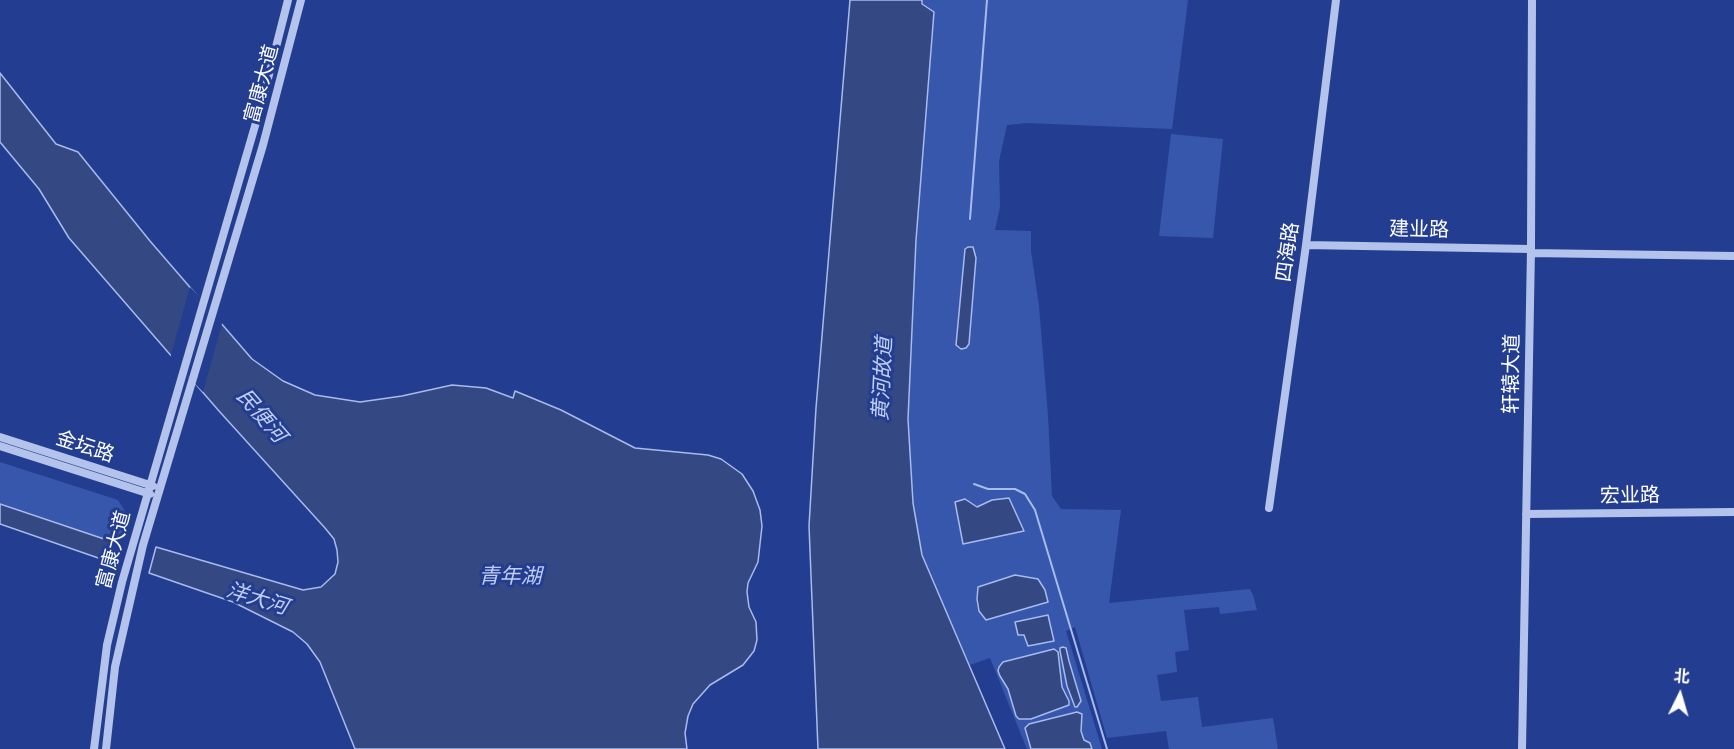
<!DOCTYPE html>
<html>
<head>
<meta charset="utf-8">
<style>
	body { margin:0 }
	#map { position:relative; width:1734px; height:749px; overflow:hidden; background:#233e90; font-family:"Work Sans","Noto Sans SC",sans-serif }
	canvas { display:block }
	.north { position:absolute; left:1650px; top:665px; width:60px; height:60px; -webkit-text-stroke:4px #233e90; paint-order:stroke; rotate:5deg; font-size:16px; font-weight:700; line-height:24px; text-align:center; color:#fff }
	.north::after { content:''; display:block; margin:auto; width:21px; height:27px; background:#fff; clip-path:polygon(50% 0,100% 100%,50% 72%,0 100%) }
</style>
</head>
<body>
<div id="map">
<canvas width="1734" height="749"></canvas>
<div class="north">北</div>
</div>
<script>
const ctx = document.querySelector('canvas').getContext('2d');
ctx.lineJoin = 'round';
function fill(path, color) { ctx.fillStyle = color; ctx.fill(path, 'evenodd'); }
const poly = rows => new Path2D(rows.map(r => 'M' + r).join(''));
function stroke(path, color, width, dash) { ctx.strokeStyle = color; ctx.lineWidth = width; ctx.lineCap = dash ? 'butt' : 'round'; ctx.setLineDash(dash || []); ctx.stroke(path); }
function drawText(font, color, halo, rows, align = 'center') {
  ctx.font = font + ' "Work Sans","Noto Sans SC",sans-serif'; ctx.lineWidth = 6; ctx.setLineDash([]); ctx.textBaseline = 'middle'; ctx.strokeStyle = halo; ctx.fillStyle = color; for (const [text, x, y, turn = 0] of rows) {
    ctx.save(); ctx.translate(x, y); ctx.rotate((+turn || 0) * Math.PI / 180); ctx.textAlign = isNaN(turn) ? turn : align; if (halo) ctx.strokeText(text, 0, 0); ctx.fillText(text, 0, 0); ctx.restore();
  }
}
const green = poly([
	[922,0,1188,0,1172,129,1026,123,1007,125,999,161,1000,207,995,230,1031,231,1031,251,1039,306,1048,416,1052,496,1061,509,1121,510,1109,603,1250,589,1253,595,1257,610,1220,614,1219,607,1184,610,1189,650,1175,652,1177,672,1157,675,1161,701,1198,697,1202,727,1273,718,1278,749,1169,749,1166,731,1107,738,1075,627,1066,631,1102,749,1027,749,990,658,970,665,922,555,913,503,908,419,916,240],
	[1171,134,1223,139,1213,238,1159,236],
	[0,462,118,500,128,516,119,544,0,504]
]);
const water = poly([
	[850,0,922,0,922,4,934,12,916,240,908,419,913,503,922,555,1005,749,818,749,809,526,816,408,850,0],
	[0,73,56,144,78,152,150,241,252,359,283,381,315,395,360,402,402,396,452,385,486,388,513,398,515,391,561,410,635,448,708,455,721,459,742,474,753,491,760,510,762,526,758,562,748,583,747,592,749,607,756,622,757,640,754,651,743,665,710,685,693,704,688,716,685,733,687,749,355,749,320,662,307,644,293,632,233,602,149,573,156,547,303,590,321,587,335,574,338,562,337,550,334,539,325,528,219,411,69,238,39,189,0,142,0,73],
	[968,247,973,247,976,258,969,344,966,348,961,349,956,345,965,249,968,247],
	[1009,498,1024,531,963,544,955,502,965,499,977,507,992,500,1009,498],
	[0,504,113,542,107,561,0,524,0,504],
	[1015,575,1038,579,1045,590,1048,602,986,620,979,611,977,599,978,587,1015,575],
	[1048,615,1054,641,1028,646,1024,635,1018,635,1015,622,1048,615],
	[1063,647,1066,648,1069,661,1081,701,1077,707,1075,707,1067,686,1060,651,1060,648,1063,647],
	[1054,649,1058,652,1062,687,1069,701,1069,705,1031,719,1019,719,1016,716,1008,689,1000,676,998,671,999,667,1003,662,1054,649],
	[1077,712,1082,714,1081,731,1084,740,1090,743,1092,749,1031,749,1025,728,1029,724,1077,712]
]);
const pier = poly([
	[190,287,223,320,203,392,170,358]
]);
const stream = poly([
	[970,219,987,0],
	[974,484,988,489,1015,489,1025,494,1035,510,1107,749]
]);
const canal = poly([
	[101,549,116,554]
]);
const tertiary = poly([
	[1306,245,1531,249],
	[1531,253,1734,256],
	[0,437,153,486],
	[0,446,150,494],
	[1269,508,1306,245,1336,0],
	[1526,514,1734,512],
	[94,749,107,645,122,582,262,102,288,0],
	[106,749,115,667,143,545,263,145,301,0],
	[1522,749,1531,249,1532,0]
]);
const streetNames = [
	["富康大道",262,84,-75],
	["建业路",1419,230,1],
	["四海路",1288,252,-82],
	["轩辕大道",1512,374,-89],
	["金坛路",85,447,18],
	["宏业路",1630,496,-1],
	["富康大道",114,550,-75]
];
const waterNames = [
	["黄河故道",883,379,-87],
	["民便河",261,416,49],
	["青年湖",510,577],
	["洋大河",257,599,17]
];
fill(green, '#3757ad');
fill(water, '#344884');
stroke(water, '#a8bbed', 1.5);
fill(pier, '#233e90');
stroke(stream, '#a8bbed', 2);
stroke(canal, '#344884', 8);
stroke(tertiary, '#b4c3ec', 8);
drawText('20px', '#fff', '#233e90', streetNames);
drawText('italic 21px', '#c0cef3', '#233e90', waterNames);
</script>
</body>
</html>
